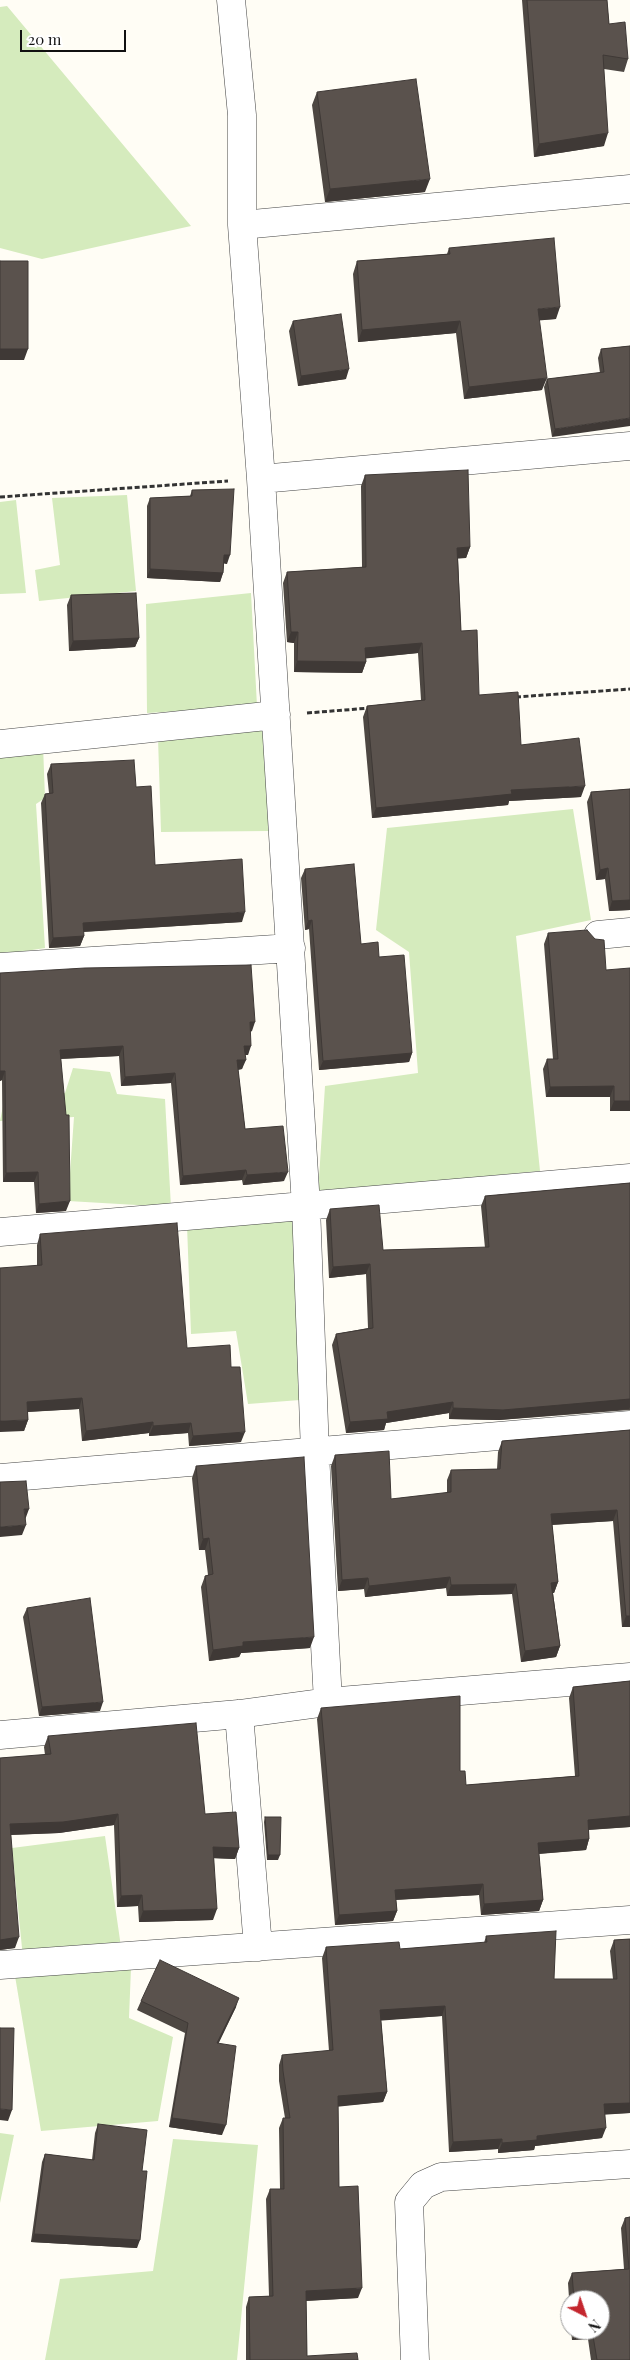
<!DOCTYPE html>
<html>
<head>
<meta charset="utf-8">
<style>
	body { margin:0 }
	#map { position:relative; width:630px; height:2360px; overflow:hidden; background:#fffdf5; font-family:"Playfair Display",serif }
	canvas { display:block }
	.north { position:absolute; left:560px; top:2290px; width:50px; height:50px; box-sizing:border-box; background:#fff; border:1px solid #a0a0a0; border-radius:50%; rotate:139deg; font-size:14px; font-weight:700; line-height:20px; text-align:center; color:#111 }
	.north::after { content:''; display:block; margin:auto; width:18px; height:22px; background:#c4262e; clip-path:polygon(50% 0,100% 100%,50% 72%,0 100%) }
	.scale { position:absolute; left:20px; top:30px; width:106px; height:22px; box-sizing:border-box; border:2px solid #111; border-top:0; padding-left:6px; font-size:15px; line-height:18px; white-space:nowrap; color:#111; -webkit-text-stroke:4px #fff; paint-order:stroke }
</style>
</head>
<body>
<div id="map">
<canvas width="630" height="2360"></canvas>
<div class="north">N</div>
<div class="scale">20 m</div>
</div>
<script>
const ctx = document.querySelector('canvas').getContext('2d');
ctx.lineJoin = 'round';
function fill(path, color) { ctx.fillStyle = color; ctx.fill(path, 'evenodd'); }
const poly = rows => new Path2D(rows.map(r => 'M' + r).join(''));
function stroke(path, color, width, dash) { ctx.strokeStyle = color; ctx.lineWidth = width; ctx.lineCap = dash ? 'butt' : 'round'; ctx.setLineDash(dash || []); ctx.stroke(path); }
const green = poly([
	[7,6,191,226,42,259,0,248,0,7],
	[127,495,136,591,39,601,35,570,60,565,52,498],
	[16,500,26,593,0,594,0,502],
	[251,593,257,706,147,713,146,604],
	[263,725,269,831,161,832,158,738],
	[43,745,45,798,36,804,45,948,0,955,0,746],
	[573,809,591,920,516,936,540,1171,318,1193,325,1086,418,1073,409,952,376,930,387,828],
	[73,1068,110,1072,117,1094,165,1099,171,1207,68,1201,74,1117,0,1121,5,1096,65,1093],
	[295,1219,300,1400,248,1404,236,1331,191,1334,187,1225],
	[105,1836,121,1947,23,1958,12,1848],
	[131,1968,129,2018,173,2037,158,2121,41,2131,15,1976],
	[0,2133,14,2135,0,2203],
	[173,2139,258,2145,237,2360,45,2360,60,2279,153,2271]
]);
const path = poly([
	[0,497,228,481],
	[516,697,630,689],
	[307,713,370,708]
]);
const minor = poly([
	[231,0,242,115,242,225,261,479,306,1206,315,1453,328,1702],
	[242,225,630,189],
	[261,479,630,446],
	[0,744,276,715],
	[598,935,630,932],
	[0,967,291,948],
	[0,1232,630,1178],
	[0,1478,630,1425],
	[239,1714,258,1947],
	[0,1735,239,1714,328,1702,630,1677],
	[0,1965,630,1920],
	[415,2360,409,2202,423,2185,441,2177,630,2164]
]);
const wall = poly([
	[522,0,607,0,609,24,628,59,624,72,604,69,604,146,534,157],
	[317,92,425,192,325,202,312,105],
	[449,248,556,319,539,320,542,390,464,399,456,333,358,342,353,274,357,261,447,254],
	[293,321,346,379,298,386,289,331],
	[630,346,552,437,544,387,547,379,600,373,598,358,601,349],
	[365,475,470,547,466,558,458,558,461,631,479,695,521,745,581,797,509,801,508,805,372,818,363,717,367,706,421,700,418,653,366,658,366,662,362,673,294,672,294,643,287,642,283,583,287,572,362,567,361,486],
	[192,490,227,564,224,563,223,573,220,582,147,578,147,506,150,498,190,496],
	[71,595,139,638,135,647,69,651,67,605],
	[51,764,136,787,155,865,242,922,83,932,84,936,80,946,49,948,41,803,45,794,49,793,47,774],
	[630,789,630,910,609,911,605,879,596,880,587,802,591,792],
	[305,869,361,944,379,957,412,1053,409,1062,319,1070,309,929,305,930,301,878],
	[548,933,606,970,630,1111,610,1111,610,1097,546,1097,543,1069,547,1059,553,1059,544,944],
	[0,973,252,1031,250,1032,248,1055,245,1055,242,1069,238,1070,245,1129,284,1181,243,1185,242,1180,180,1185,171,1083,121,1086,119,1056,61,1059,66,1211,36,1213,34,1182,3,1182,2,1080,0,1081],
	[630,1183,630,1410,499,1420,449,1419,449,1413,386,1423,384,1430,346,1433,332,1345,336,1334,368,1328,366,1274,329,1278,326,1220,330,1209,383,1250,485,1248,481,1206,485,1196],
	[40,1234,187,1348,231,1367,241,1442,189,1446,188,1433,149,1436,149,1433,82,1441,79,1409,28,1412,28,1420,24,1431,37,1265,37,1245],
	[630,1430,630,1627,622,1627,613,1521,552,1525,558,1582,554,1593,553,1593,560,1646,556,1657,521,1662,512,1594,447,1596,446,1588,365,1597,364,1589,338,1591,331,1466,335,1455,391,1499,447,1493,447,1480,451,1470,497,1469,498,1452,502,1441],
	[196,1466,310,1648,241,1653,239,1657,209,1661,201,1587,205,1576,208,1575,205,1550,199,1550,192,1478],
	[27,1608,100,1711,39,1716,23,1617],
	[630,1681,630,1827,589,1830,589,1839,586,1850,539,1854,543,1900,539,1911,481,1915,479,1895,396,1900,397,1911,393,1921,335,1925,317,1719,321,1708,460,1771,466,1785,575,1776,569,1698,573,1687],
	[48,1736,205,1814,239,1848,235,1859,214,1858,213,1920,139,1922,138,1906,117,1907,114,1825,59,1833,11,1835,15,1948,0,1950,0,1758,45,1755,44,1747],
	[265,1817,278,1860,267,1860,264,1822],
	[486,1936,554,1979,613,1979,610,1951,614,1940,630,1939,630,2113,605,2114,602,2138,535,2146,534,2150,498,2153,498,2149,449,2152,442,2016,381,2020,387,2092,383,2102,338,2106,339,2187,358,2298,306,2301,307,2356,358,2360,246,2360,246,2307,249,2297,269,2296,266,2199,270,2189,280,2189,279,2128,283,2118,285,2118,279,2081,279,2065,282,2055,329,2051,322,1958,326,1947,400,1949,484,1943],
	[141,2001,236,2007,218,2043,222,2135,169,2127,185,2033,137,2010],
	[98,2124,142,2171,137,2248,31,2242,42,2162,45,2154,92,2160,95,2133],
	[630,2217,630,2360,591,2360,588,2339,572,2340,571,2330,600,2330,600,2300,570,2300,570,2313,568,2283,572,2273,624,2269,621,2228,625,2218]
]);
const shadedWall = poly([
	[608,133,604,146,534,157,539,144],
	[430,179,425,192,325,202,330,189],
	[560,307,556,319,533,321,538,309],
	[460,321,456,333,358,342,362,330],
	[0,349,28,349,24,360,0,360],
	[349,369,346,379,298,386,301,376],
	[547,378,542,390,464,399,469,387],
	[630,418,630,426,552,437,555,429],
	[470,547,466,558,453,559,457,548],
	[224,555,230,555,227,564,221,563],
	[150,569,223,573,220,582,147,578],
	[291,632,298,632,294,643,287,642],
	[139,638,135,647,69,651,73,641],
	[422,643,418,653,361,659,365,648],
	[297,661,366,662,362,673,294,672],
	[585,786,581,797,509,801,508,805,372,818,376,808,511,790],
	[608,868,605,879,596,880,600,870],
	[630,900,630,910,609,911,612,901],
	[245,912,242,922,79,932,83,923],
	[312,920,309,929,305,930,308,921],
	[84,936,80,946,49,948,53,938],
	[250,1022,255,1022,252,1031,246,1032],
	[123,1046,119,1056,56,1059,60,1050],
	[244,1046,251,1046,248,1055,241,1055],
	[412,1053,409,1062,319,1070,323,1061],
	[237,1060,246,1060,242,1069,234,1070],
	[0,1071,5,1071,2,1080,0,1081],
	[175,1073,171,1083,121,1086,125,1077],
	[614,1086,610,1097,546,1097,550,1087],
	[614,1101,630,1101,630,1111,610,1111],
	[246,1170,242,1180,180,1185,183,1176],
	[38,1172,34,1182,3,1182,6,1173],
	[288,1172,284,1181,243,1185,247,1175],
	[70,1201,66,1211,36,1213,39,1204],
	[370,1264,366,1274,329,1278,333,1267],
	[82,1398,79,1409,24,1412,27,1402],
	[630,1399,630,1407,629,1409,499,1420,449,1419,453,1408],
	[453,1402,449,1413,386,1423,384,1430,346,1433,350,1422,387,1412],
	[28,1420,24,1431,0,1432,0,1421],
	[153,1422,149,1433,82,1441,86,1431],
	[191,1423,188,1433,149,1436,153,1426],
	[245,1432,241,1442,189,1446,193,1436],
	[24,1509,29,1509,25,1520],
	[617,1510,613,1521,548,1525,551,1514],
	[26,1525,22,1535,0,1537,0,1527],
	[209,1538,205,1550,199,1550,203,1539],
	[450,1577,446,1588,365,1597,369,1586],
	[368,1578,364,1589,338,1591,342,1580],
	[558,1582,554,1593,547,1593,551,1583],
	[516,1584,512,1594,447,1596,451,1585],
	[626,1616,630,1616,630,1627,622,1627],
	[314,1637,310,1648,241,1653,239,1657,209,1661,213,1650,243,1642],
	[560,1646,556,1657,521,1662,525,1651],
	[103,1702,100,1711,39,1716,42,1707],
	[118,1814,114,1825,59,1833,6,1835,10,1824],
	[630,1816,630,1827,584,1830,588,1820],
	[589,1839,586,1850,535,1854,538,1843],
	[213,1847,239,1848,235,1859,209,1858],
	[268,1855,280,1855,278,1860,267,1860],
	[483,1884,479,1895,391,1900,395,1890],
	[142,1895,138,1906,117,1907,121,1896],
	[543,1900,539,1911,481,1915,484,1904],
	[217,1909,213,1920,139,1922,143,1911],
	[397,1911,393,1921,335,1925,339,1915],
	[19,1937,15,1948,0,1950,0,1940],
	[239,1998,236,2007,214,2053,217,2043],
	[445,2006,442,2016,376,2021,380,2010],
	[387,2092,383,2102,335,2107,338,2096],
	[630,2103,630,2113,600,2115,604,2104],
	[0,2109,12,2110,8,2121,0,2120],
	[172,2118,226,2125,222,2135,169,2127],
	[606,2128,602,2138,535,2146,534,2150,498,2153,502,2143,537,2136],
	[502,2139,498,2149,449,2152,453,2142],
	[34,2234,140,2240,137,2248,31,2242],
	[362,2288,358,2298,302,2301,306,2291],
	[576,2330,591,2330,588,2339,572,2340]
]);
const building = poly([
	[527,0,607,0,609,24,625,22,628,59,603,55,608,133,539,144,527,0],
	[416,79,430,179,330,189,317,92,416,79],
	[554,238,560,307,538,309,547,378,469,387,460,321,362,330,357,261,450,254,449,248,554,238],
	[0,261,28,261,28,349,0,349,0,261],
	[341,314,349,369,301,376,293,321,341,314],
	[630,346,630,418,555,429,547,379,604,372,601,349,630,346],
	[468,470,470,547,457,548,461,631,477,630,479,695,518,692,521,745,579,738,585,786,511,790,512,794,376,808,367,706,425,700,422,643,365,648,366,662,297,661,298,632,291,632,287,572,366,567,365,475,468,470],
	[234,489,230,555,224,555,223,573,150,569,150,498,192,496,192,490,234,489],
	[136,593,139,638,73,641,71,595,136,593],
	[134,760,136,787,151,786,155,865,242,859,245,912,83,923,84,936,53,938,45,794,53,793,51,764,134,760],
	[630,789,630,900,612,901,608,868,600,870,591,792,630,789],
	[354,864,361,944,378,942,379,957,404,955,412,1053,323,1061,312,920,308,921,305,869,354,864],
	[587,930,595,939,604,940,606,970,630,968,630,1101,614,1101,614,1086,550,1087,547,1059,558,1059,548,933,587,930],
	[251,965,255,1022,250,1022,251,1046,244,1046,246,1060,237,1060,245,1129,283,1126,288,1172,247,1175,246,1170,183,1176,175,1073,125,1077,123,1046,60,1050,66,1115,69,1115,70,1201,39,1204,38,1172,6,1173,5,1071,0,1071,0,973,85,968,251,965],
	[630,1183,630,1399,503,1410,453,1408,453,1402,387,1412,388,1419,350,1422,336,1334,373,1328,370,1264,333,1267,330,1209,379,1205,383,1250,489,1247,485,1196,630,1183],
	[177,1223,187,1348,230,1345,231,1367,240,1367,245,1432,193,1436,191,1423,153,1426,153,1422,86,1431,82,1398,27,1402,28,1420,0,1421,0,1268,42,1265,40,1234,177,1223],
	[630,1430,630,1616,626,1616,617,1510,551,1514,558,1582,551,1583,560,1646,525,1651,516,1584,451,1585,450,1577,369,1586,368,1578,342,1580,335,1455,389,1451,391,1499,451,1492,451,1470,500,1469,502,1441,630,1430],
	[304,1457,314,1637,243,1642,243,1646,213,1650,205,1576,213,1574,209,1538,203,1539,196,1466,304,1457],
	[26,1481,29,1509,24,1509,26,1525,0,1527,0,1482,26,1481],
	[90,1598,103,1702,42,1707,27,1608,90,1598],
	[630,1681,630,1816,588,1820,589,1839,538,1843,543,1900,484,1904,483,1884,395,1890,397,1911,339,1915,321,1708,460,1696,460,1771,465,1771,466,1785,579,1776,573,1687,630,1681],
	[196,1723,205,1814,236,1812,239,1848,213,1847,217,1909,143,1911,142,1895,121,1896,118,1814,63,1822,10,1824,19,1937,0,1940,0,1758,51,1754,48,1736,196,1723],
	[265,1817,281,1817,280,1855,268,1855,265,1817],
	[556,1931,554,1979,617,1979,614,1940,630,1939,630,2103,604,2104,606,2128,537,2136,537,2140,502,2143,502,2139,453,2142,445,2006,380,2010,387,2092,338,2096,339,2187,358,2186,362,2288,306,2291,307,2356,357,2353,358,2360,250,2360,249,2297,273,2296,270,2189,284,2189,283,2118,290,2118,283,2071,282,2055,333,2050,326,1947,399,1942,400,1949,487,1942,486,1936,556,1931],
	[160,1960,239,1998,217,2043,236,2046,226,2125,172,2118,188,2023,141,2001,160,1960],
	[0,2028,14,2028,12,2110,0,2109,0,2028],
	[98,2124,147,2130,142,2171,147,2171,140,2240,34,2234,45,2154,94,2160,98,2124],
	[630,2217,630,2360,597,2360,592,2330,600,2330,600,2300,574,2300,572,2273,629,2269,625,2218,630,2217]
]);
fill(green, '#d5ebbd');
stroke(minor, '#444', 29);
stroke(path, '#333', 3, [5, 2.5]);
stroke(minor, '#fff', 28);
fill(wall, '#4d4742');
fill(shadedWall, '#3f3936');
fill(building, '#5a524d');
stroke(building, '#3f3936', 1);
</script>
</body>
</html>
